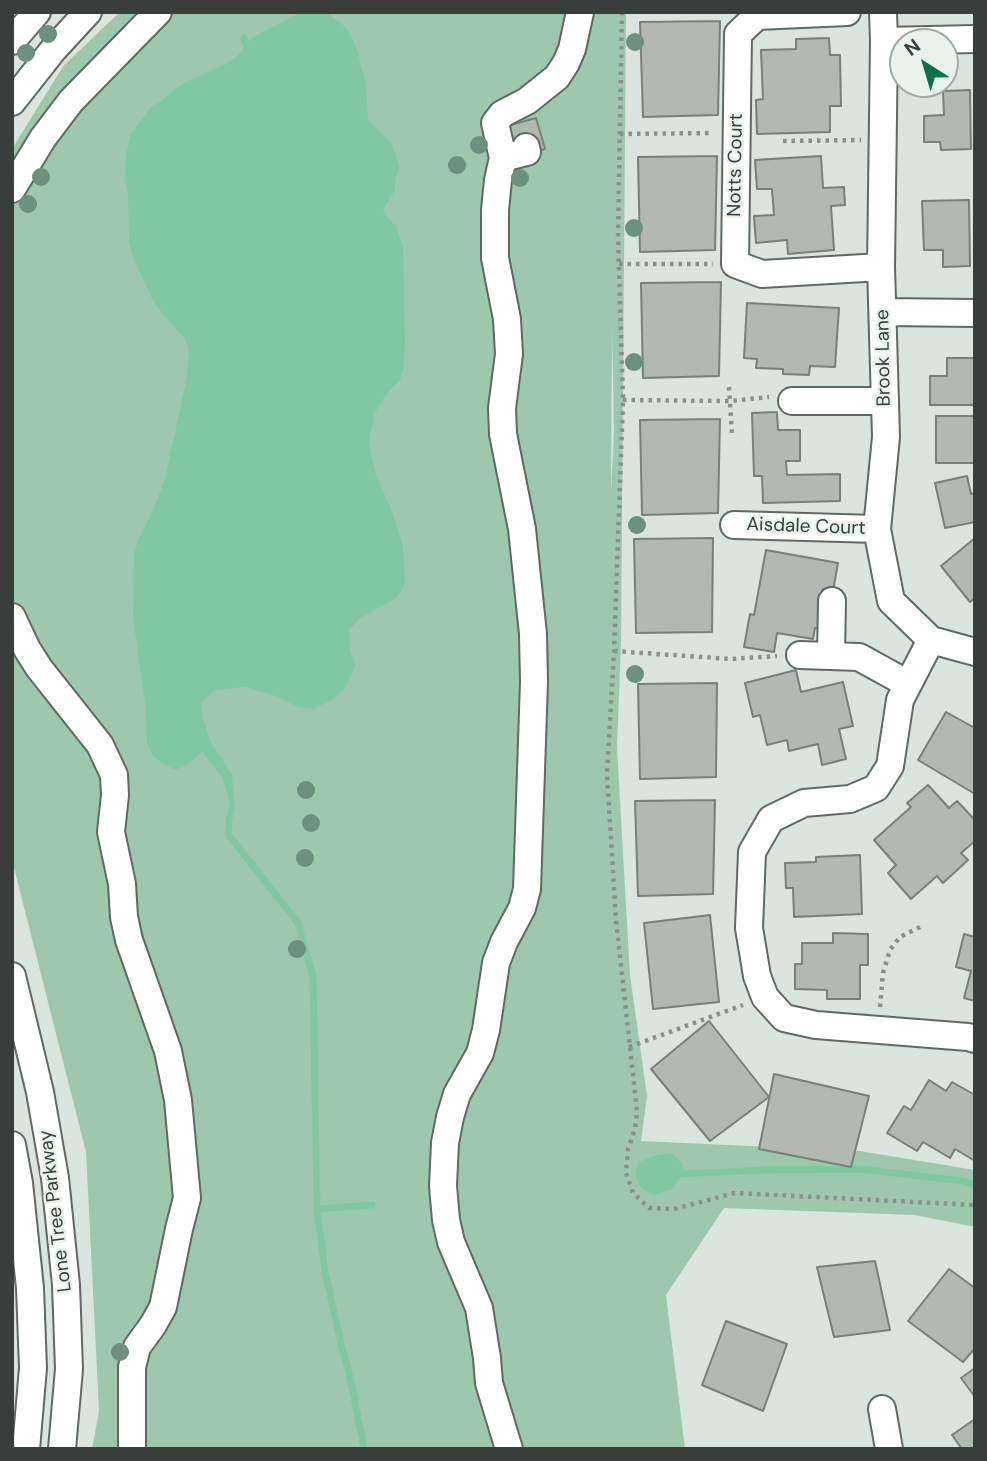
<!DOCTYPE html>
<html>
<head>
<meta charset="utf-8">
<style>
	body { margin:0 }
	#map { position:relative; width:987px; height:1461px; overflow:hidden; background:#dbe5df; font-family:"DM Sans",sans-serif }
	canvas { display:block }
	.frame { position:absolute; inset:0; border:14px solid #393d3b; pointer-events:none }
	.north { position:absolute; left:889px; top:28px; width:70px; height:70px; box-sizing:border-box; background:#e8f3ec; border:2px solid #a2aaa5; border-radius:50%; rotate:323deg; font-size:19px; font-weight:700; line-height:28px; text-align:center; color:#393d3b }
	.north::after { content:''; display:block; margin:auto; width:24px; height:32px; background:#0e7148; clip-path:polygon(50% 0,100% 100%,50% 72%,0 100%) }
</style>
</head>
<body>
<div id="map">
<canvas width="987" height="1461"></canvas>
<div class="frame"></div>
<div class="north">N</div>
</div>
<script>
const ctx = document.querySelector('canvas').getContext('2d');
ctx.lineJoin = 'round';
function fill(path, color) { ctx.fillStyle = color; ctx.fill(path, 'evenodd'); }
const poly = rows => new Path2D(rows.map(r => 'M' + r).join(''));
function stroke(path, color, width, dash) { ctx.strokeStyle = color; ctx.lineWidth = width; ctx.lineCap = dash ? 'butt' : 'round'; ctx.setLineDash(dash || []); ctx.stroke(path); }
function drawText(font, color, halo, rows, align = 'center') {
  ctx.font = font + ' "DM Sans",sans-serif'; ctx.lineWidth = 5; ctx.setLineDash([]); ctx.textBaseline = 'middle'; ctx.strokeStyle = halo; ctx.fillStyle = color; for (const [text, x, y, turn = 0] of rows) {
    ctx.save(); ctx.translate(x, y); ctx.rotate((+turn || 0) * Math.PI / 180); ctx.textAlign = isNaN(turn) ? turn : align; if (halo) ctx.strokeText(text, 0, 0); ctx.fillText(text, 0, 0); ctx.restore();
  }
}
const green = poly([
	[120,12,626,12,621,644,617,748,630,975,647,1096,641,1141,860,1151,975,1170,975,1227,915,1215,724,1208,666,1295,685,1449,92,1449,99,1411,86,1152,12,860,12,149,64,65],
	[612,328,614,432,611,492]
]);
const water = poly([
	[301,12,327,13,343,25,351,35,358,52,366,84,368,120,391,143,397,158,399,168,395,179,395,190,383,210,386,216,396,226,403,246,405,345,403,371,400,380,387,393,374,414,369,443,376,476,391,508,403,546,405,580,403,589,395,599,360,618,349,630,350,652,356,665,346,687,332,700,313,709,298,707,273,695,245,687,215,690,201,702,203,719,211,742,232,775,235,810,228,834,225,819,230,806,227,791,222,777,202,752,185,766,175,770,163,764,153,756,147,744,146,710,133,617,134,554,139,538,153,510,165,479,187,377,189,349,184,338,161,312,152,299,133,257,129,242,128,194,125,176,126,155,131,134,151,107,163,100,171,92,184,83,228,63,237,56,253,37],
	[671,1153,682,1163,684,1173,672,1189,654,1195,641,1188,636,1178,636,1170,639,1162,653,1156]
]);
const stream = poly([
	[244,38,250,52],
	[229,826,228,834,298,923,313,977,317,1209,325,1272,339,1335,351,1381,364,1449],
	[676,1174,766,1170,859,1169,963,1181,975,1185],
	[317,1209,372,1205]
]);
const building = poly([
	[720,21,718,115,643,117,640,22,720,21],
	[829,38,830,55,840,55,841,106,830,106,830,132,757,134,756,100,763,99,761,50,796,49,796,39,829,38],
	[970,90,971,149,941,150,940,142,924,142,924,116,944,115,943,91,970,90],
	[536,118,545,149,511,159,503,127,536,118],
	[717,156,715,250,640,252,638,157,717,156],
	[821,156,823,188,844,187,845,205,831,206,834,250,788,254,787,240,756,243,754,216,774,215,772,189,757,189,755,160,821,156],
	[969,200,970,266,943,267,943,250,924,250,922,201,969,200],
	[721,282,719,376,643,378,641,283,721,282],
	[747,303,839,308,835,367,810,366,809,375,783,374,783,369,756,368,757,359,744,358,747,303],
	[947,358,975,358,975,405,930,405,930,376,947,376,947,358],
	[777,412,778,430,800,430,800,461,786,461,787,475,840,474,840,501,763,503,762,476,754,476,752,413,777,412],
	[936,416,974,416,975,463,936,463,936,416],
	[720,419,718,513,642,515,640,420,720,419],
	[967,476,971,494,975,493,975,522,945,528,935,483,967,476],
	[713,538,712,632,636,633,634,539,713,538],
	[975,538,975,598,970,602,941,566,975,538],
	[766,550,838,563,833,591,823,589,818,612,831,614,828,630,815,628,813,639,777,633,774,652,744,647,750,614,754,615,766,550],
	[796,670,801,692,843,682,853,726,839,729,846,759,822,765,818,744,789,751,787,740,767,745,760,715,753,717,745,683,796,670],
	[717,683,716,777,640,779,638,684,717,683],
	[946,712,973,727,975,724,975,794,918,760,946,712],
	[928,785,949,808,957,801,975,820,975,841,961,853,968,860,943,883,937,876,911,899,888,873,896,865,874,840,911,807,907,803,928,785],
	[715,800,713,894,638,896,635,801,715,800],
	[860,855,862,914,794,917,793,888,786,888,785,863,816,862,816,857,860,855],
	[710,915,719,1002,653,1009,644,923,710,915],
	[833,933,868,934,868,965,860,965,860,999,827,999,827,990,795,989,795,964,802,964,802,943,833,943,833,933],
	[964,934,975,937,975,1001,964,998,971,971,956,967,964,934],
	[709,1021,769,1097,710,1141,651,1069,709,1021],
	[774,1074,869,1096,851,1167,759,1149,774,1074],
	[929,1080,946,1091,952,1082,975,1095,975,1161,955,1149,950,1158,923,1142,917,1151,887,1133,904,1106,911,1110,929,1080],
	[875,1261,890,1330,834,1337,817,1267,875,1261],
	[949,1269,975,1288,975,1348,963,1362,908,1321,949,1269],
	[726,1321,787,1344,763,1411,702,1385,726,1321],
	[975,1368,975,1397,961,1378,975,1368],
	[975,1419,975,1449,962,1449,952,1435,975,1419]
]);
const path = poly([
	[622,12,618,236,623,400,614,651,607,775,616,920,637,1111,635,1129,628,1149,626,1173,633,1193,649,1208,674,1209,735,1193,975,1205],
	[620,134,713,133],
	[783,141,861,140],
	[619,264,713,264],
	[729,387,732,434],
	[623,400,731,401,769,397],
	[614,651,731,659,777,656],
	[880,1007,883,973,890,950,900,937,924,925],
	[629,1047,743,1005]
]);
const minor = poly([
	[847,12,757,16,738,34,735,264,762,274,881,267],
	[883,12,884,41,881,267,886,437,877,529,891,601,931,640,975,652],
	[12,41,37,12],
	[884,41,975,39],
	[12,102,53,50,88,12],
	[503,158,527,152,526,147],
	[12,189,43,138,71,101,158,12],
	[883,312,975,313],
	[792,401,885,401],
	[734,525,877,529],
	[12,617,27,649,39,668,100,745,114,775,115,795,111,832,122,884,124,917,129,940,168,1051,178,1100,187,1198,179,1229,163,1307,153,1325,137,1347,132,1367,132,1449],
	[931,640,900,700,890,766,876,788,850,799,804,803,771,819,752,852,749,928,757,976,765,997,784,1018,816,1025,968,1037,975,1039],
	[800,655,859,657,908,684],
	[831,656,832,601],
	[12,976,40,1092,55,1178,66,1285,69,1369,62,1449],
	[12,1145,19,1183,30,1288,33,1368,26,1449],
	[882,1409,889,1449],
	[509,1449,489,1383,487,1358,479,1308,451,1242,446,1220,443,1186,445,1143,450,1117,457,1094,480,1053,486,1030,496,963,504,942,522,908,527,889,534,682,533,634,522,529,503,434,502,408,509,354,507,319,495,258,495,210,498,180,503,158,495,123,502,114,527,101,557,77,566,63,572,49,580,12]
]);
const trees = [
	[48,34],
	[635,42],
	[26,53],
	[479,145],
	[457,165],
	[41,177],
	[520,178],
	[28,204],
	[634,228],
	[634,362],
	[637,525],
	[635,674],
	[306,790],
	[311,823],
	[305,858],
	[297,949],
	[120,1352]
];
const streetNames = [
	["Notts Court",736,165,-89],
	["Brook Lane",884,358,-91],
	["Aisdale Court",806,527,2],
	["Lone Tree Parkway",56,1211,-97]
];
fill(green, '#9dc8ae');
fill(water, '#80c9a0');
stroke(stream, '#80c9a0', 7);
fill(building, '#b0bab3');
stroke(building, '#77807b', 2);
stroke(minor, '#606963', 30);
stroke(path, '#8a918d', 4.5, [3.5, 5]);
stroke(minor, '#fff', 26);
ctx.fillStyle = '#6c917f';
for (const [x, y] of trees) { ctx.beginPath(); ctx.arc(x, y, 9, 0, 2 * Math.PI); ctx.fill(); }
drawText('19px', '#393d3b', '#e8f3ec', streetNames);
</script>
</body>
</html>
